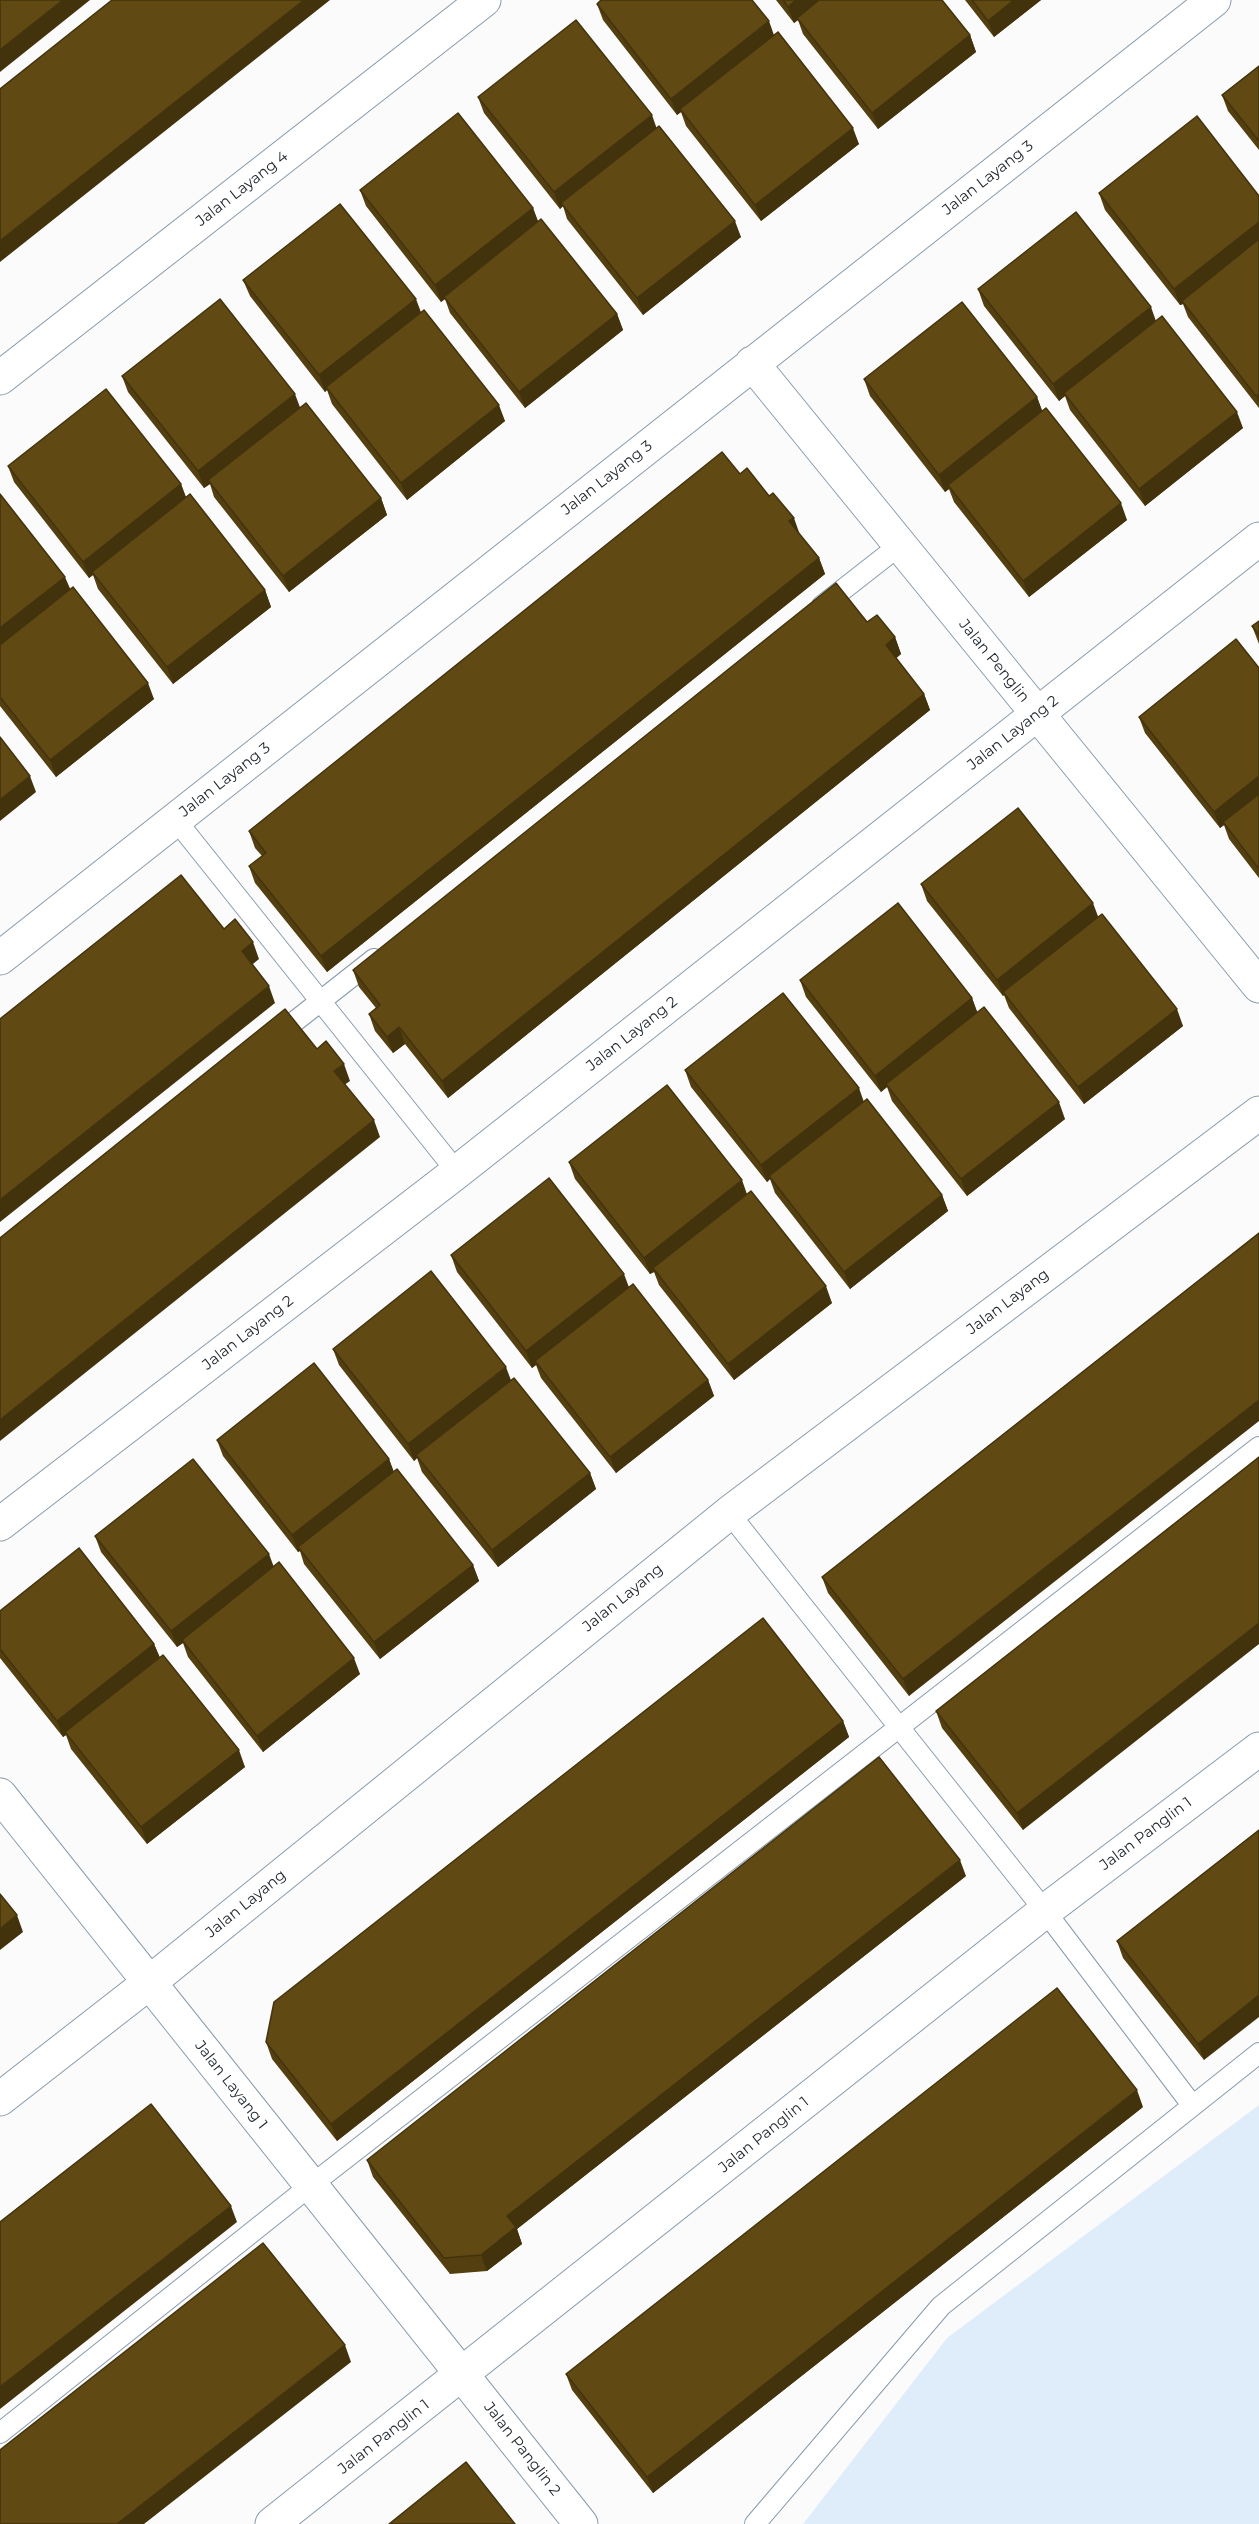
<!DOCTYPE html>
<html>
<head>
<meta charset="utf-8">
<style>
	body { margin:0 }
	canvas { display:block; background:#fbfbfb }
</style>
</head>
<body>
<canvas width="1259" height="2524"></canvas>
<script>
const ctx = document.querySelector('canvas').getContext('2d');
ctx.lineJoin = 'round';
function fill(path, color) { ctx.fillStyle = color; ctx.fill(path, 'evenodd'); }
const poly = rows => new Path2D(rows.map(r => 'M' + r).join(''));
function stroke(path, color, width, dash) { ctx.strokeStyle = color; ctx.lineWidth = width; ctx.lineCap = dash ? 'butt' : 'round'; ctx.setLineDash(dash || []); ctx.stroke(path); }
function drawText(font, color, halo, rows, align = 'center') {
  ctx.font = font + ' Montserrat,sans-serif'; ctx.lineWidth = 6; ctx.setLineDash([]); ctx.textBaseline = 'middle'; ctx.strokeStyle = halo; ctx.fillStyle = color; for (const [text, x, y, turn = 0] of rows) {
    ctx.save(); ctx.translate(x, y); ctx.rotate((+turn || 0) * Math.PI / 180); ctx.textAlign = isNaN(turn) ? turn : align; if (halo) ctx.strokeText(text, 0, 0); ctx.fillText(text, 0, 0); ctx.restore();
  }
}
const green = poly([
	[1259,2105,1259,2524,803,2524,947,2338]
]);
const lane = poly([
	[822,606,900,545],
	[175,819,457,1172],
	[275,1037,374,959],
	[729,1513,1045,1911,1192,2105],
	[0,2433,310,2186,1259,1447],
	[755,2524,941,2306,1259,2053]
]);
const street = poly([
	[752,363,1259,986],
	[0,378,484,0],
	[0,958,1214,0],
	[0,1524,457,1172,1259,539],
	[0,1795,581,2524],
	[0,2099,150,1982,729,1513,1259,1113],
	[272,2524,1045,1911,1259,1749]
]);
const wall = poly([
	[776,0,942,0,970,35,976,52,878,129,803,34,798,20,794,23],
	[965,0,1041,0,994,37],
	[597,4,774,35,859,144,761,221,686,126,681,112,677,115,603,20],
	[1259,66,1259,150,1228,111,1222,95],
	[478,97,656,128,741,237,643,315,567,219,563,206,560,209,484,113],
	[360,190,533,208,538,221,617,314,623,330,525,408,450,313,445,299,441,302,366,206],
	[1099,193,1259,196,1259,408,1188,317,1183,304,1180,305,1105,210],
	[243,280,421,312,505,421,407,500,332,404,327,390,325,392,250,296],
	[978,289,1156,321,1243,428,1145,506,1070,410,1065,396,1059,401,984,306],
	[122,376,300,407,381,498,387,515,289,592,214,497,210,484,204,488,128,392],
	[864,379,1037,397,1042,411,1127,520,1029,597,954,502,949,489,945,492,870,396],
	[8,466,181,484,186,497,265,590,271,607,173,684,98,589,93,575,89,578,14,482],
	[740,474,799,534,819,558,825,574,327,972,255,883,249,866,262,856,255,848,249,831],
	[0,494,70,590,154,699,56,777,0,706],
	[1259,621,1259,644,1252,626],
	[867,622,895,637,901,654,896,658,924,694,930,710,448,1098,405,1044,393,1053,375,1031,369,1014,376,1008,359,987,353,970],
	[1259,668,1259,878,1229,839,1224,825,1220,828,1145,733,1139,717],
	[921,884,1098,917,1183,1026,1084,1104,1009,1008,1004,995,1003,996,927,901],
	[800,980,972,998,977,1012,1065,1119,967,1196,892,1101,887,1087,881,1092,806,997],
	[685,1070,864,1102,942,1195,948,1211,850,1289,775,1193,770,1179,767,1182,691,1087],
	[569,1162,747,1194,832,1303,734,1380,659,1285,654,1272,650,1274,575,1179],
	[1259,1233,909,1696,828,1593,822,1577],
	[451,1255,629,1287,708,1380,714,1396,616,1473,541,1378,536,1365,532,1368,457,1272],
	[333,1349,511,1381,590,1473,596,1489,498,1567,422,1472,417,1458,414,1461,339,1365],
	[217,1440,389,1459,394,1472,473,1565,479,1581,380,1659,304,1564,300,1551,298,1552,223,1456],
	[1259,1457,1023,1830,942,1728,936,1711],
	[95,1536,274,1567,360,1674,263,1752,188,1657,183,1643,177,1647,101,1552],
	[0,1611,154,1644,160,1658,245,1767,147,1844,71,1749,66,1735,63,1737,0,1658],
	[843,1721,849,1737,337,2141,272,2059,266,2042],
	[1259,1830,1204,2060,1123,1958,1117,1941],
	[966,1876,517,2229,522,2244,487,2271,450,2274,373,2177,367,2160],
	[1143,2107,653,2493,572,2390,566,2374]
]);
const shadedWall = poly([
	[63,0,90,0,0,72,0,50],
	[304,0,330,0,0,262,0,241],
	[796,0,824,0,797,18,798,20,794,23,788,7],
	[1014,0,1041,0,994,37,988,21],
	[769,21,775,38,680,109,681,112,677,115,671,99],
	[970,35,976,52,878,129,872,113],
	[652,115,658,132,561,203,563,206,560,209,554,192],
	[853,128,859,144,761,221,755,205],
	[533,208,539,225,444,297,445,299,441,302,435,285],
	[735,221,741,237,643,315,637,298],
	[1259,222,1259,243,1182,301,1183,304,1180,305,1174,289],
	[416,299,422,315,326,387,327,390,325,392,319,375],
	[1151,307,1157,324,1064,393,1065,396,1059,401,1053,384],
	[617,314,623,330,525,408,519,392],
	[295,394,301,410,208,480,210,484,204,488,198,471],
	[1259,394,1259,403,1256,396],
	[1037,397,1043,413,948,485,949,489,945,492,939,475],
	[499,405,505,421,407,500,401,483],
	[1237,412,1243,428,1145,506,1139,489],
	[181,484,187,501,92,572,93,575,89,578,83,562],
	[381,498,387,515,289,592,283,576],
	[1121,503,1127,520,1029,597,1023,581],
	[794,518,800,535,789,521],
	[819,558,825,574,327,972,321,956],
	[65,577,72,593,0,649,0,628],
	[265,590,271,607,173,684,167,667],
	[895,637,901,654,892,662,886,645],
	[148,683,154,699,56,777,50,760],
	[924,694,930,710,448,1098,442,1081],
	[30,776,36,792,0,821,0,800],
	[1259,776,1259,797,1223,822,1224,825,1220,828,1214,812],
	[1093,903,1099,919,1003,992,1004,995,1003,996,997,980],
	[253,942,259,959,248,968,242,951],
	[269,986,275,1003,0,1222,0,1200],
	[972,998,978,1014,886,1084,887,1087,881,1092,875,1076],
	[1177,1009,1183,1026,1084,1104,1078,1087],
	[399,1027,405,1044,393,1053,387,1037],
	[344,1064,350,1081,340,1088,334,1071],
	[859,1088,865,1105,769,1176,770,1179,767,1182,761,1165],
	[1059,1102,1065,1119,967,1196,961,1179],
	[374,1120,380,1137,0,1441,0,1420],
	[742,1180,748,1197,653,1268,654,1272,650,1274,644,1258],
	[942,1195,948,1211,850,1289,844,1272],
	[624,1274,630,1290,535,1361,536,1365,532,1368,526,1351],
	[826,1286,832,1303,734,1380,728,1364],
	[506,1367,512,1383,416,1455,417,1458,414,1461,408,1444],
	[708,1380,714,1396,616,1473,610,1457],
	[1259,1400,1259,1421,909,1696,903,1679],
	[389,1459,395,1476,298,1547,300,1551,298,1552,292,1535],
	[590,1473,596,1489,498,1567,492,1550],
	[269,1554,275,1570,182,1640,183,1643,177,1647,171,1631],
	[473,1565,479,1581,380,1659,374,1642],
	[1259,1623,1259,1644,1023,1830,1017,1813],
	[154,1644,161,1660,65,1732,66,1735,63,1737,57,1721],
	[354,1658,360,1674,263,1752,257,1736],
	[843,1721,849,1737,337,2141,331,2124],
	[239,1750,245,1767,147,1844,141,1827],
	[960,1860,966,1876,517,2229,522,2244,487,2271,481,2255,507,2216],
	[17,1915,23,1932,0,1950,0,1929],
	[1259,1995,1259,2017,1204,2060,1198,2044],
	[1137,2090,1143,2107,653,2493,647,2477],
	[231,2206,237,2222,0,2409,0,2387],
	[345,2345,351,2362,144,2524,117,2524]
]);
const building = poly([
	[0,0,63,0,0,50,0,0],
	[112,0,304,0,0,241,0,89,112,0],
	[601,0,752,0,769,21,671,99,597,4,601,0],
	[783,0,796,0,788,7,783,0],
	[819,0,942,0,970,35,872,113,797,18,819,0],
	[972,0,1014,0,988,21,972,0],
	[576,20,652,115,554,192,478,97,576,20],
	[778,32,853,128,755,205,680,109,778,32],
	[1259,66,1259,141,1222,95,1259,66],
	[458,113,533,208,435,285,360,190,458,113],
	[1197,116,1259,196,1259,222,1174,289,1099,193,1197,116],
	[659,126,735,221,637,298,561,203,659,126],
	[340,204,416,299,319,375,243,280,340,204],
	[1076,212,1151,307,1053,384,978,289,1076,212],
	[541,219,617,314,519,392,444,297,541,219],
	[1259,239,1259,394,1256,396,1182,301,1259,239],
	[220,299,295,394,198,471,122,376,220,299],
	[962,302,1037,397,939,475,864,379,962,302],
	[424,310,499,405,401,483,326,387,424,310],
	[1162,316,1237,412,1139,489,1064,393,1162,316],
	[106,389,181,484,83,562,8,466,106,389],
	[306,403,381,498,283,576,208,480,306,403],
	[1046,408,1121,503,1023,581,948,485,1046,408],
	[722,452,740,474,747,468,769,496,773,493,794,518,789,521,819,558,321,956,249,866,266,853,249,831,722,452],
	[0,494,65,577,0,628,0,494],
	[190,494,265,590,167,667,92,572,190,494],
	[836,583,867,622,877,615,895,637,886,645,924,694,442,1081,399,1027,387,1037,369,1014,380,1005,353,970,836,583],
	[73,587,148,683,50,760,0,697,0,645,73,587],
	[1259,621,1259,635,1252,626,1259,621],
	[1236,639,1259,668,1259,776,1214,812,1139,717,1236,639],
	[0,737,30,776,0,800,0,737],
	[1259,794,1259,869,1223,822,1259,794],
	[1018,808,1093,903,997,980,921,884,1018,808],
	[181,875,224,929,235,919,253,942,242,951,269,986,0,1200,0,1019,181,875],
	[898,903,972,998,875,1076,800,980,898,903],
	[1102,914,1177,1009,1078,1087,1003,992,1102,914],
	[783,993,859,1088,761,1165,685,1070,783,993],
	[984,1007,1059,1102,961,1179,886,1084,984,1007],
	[285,1009,317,1049,326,1041,344,1064,334,1071,374,1120,0,1420,0,1238,285,1009],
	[667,1085,742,1180,644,1258,569,1162,667,1085],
	[867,1099,942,1195,844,1272,769,1176,867,1099],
	[549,1178,624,1274,526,1351,451,1255,549,1178],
	[751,1191,826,1286,728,1364,653,1268,751,1191],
	[1259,1233,1259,1400,903,1679,822,1577,1259,1233],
	[431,1271,506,1367,408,1444,333,1349,431,1271],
	[633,1284,708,1380,610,1457,535,1361,633,1284],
	[314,1363,389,1459,292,1535,217,1440,314,1363],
	[514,1378,590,1473,492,1550,416,1455,514,1378],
	[1259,1457,1259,1623,1017,1813,936,1711,1259,1457],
	[193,1459,269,1554,171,1631,95,1536,193,1459],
	[397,1469,473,1565,374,1642,298,1547,397,1469],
	[79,1548,154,1644,57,1721,0,1649,0,1611,79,1548],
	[279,1562,354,1658,257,1736,182,1640,279,1562],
	[763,1618,843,1721,331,2124,266,2042,274,2002,763,1618],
	[163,1655,239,1750,141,1827,65,1732,163,1655],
	[879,1757,960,1860,507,2216,516,2227,481,2255,444,2258,367,2160,879,1757],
	[1259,1830,1259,1995,1198,2044,1117,1941,1259,1830],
	[0,1894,17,1915,0,1929,0,1894],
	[1057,1988,1137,2090,647,2477,566,2374,1057,1988],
	[151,2104,231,2206,0,2387,0,2222,151,2104],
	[263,2243,345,2345,117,2524,0,2524,0,2450,263,2243],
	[466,2462,515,2524,389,2524,466,2462]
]);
const streetNames = [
	["Jalan Layang 3",988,178,-38],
	["Jalan Layang 4",242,189,-38],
	["Jalan Layang 3",607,478,-38],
	["Jalan Penglin",994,661,51],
	["Jalan Layang 2",1013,733,-38],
	["Jalan Layang 3",225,780,-38],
	["Jalan Layang 2",632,1034,-38],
	["Jalan Layang",1008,1302,-37],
	["Jalan Layang 2",248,1333,-38],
	["Jalan Layang",623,1598,-39],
	["Jalan Panglin 1",1146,1834,-37],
	["Jalan Layang",246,1904,-39],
	["Jalan Layang 1",231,2085,52],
	["Jalan Panglin 1",764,2135,-39],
	["Jalan Panglin 1",384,2437,-38],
	["Jalan Panglin 2",522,2449,52]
];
fill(green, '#dfedfb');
stroke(lane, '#889bac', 22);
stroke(street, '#889bac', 35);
stroke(lane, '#fff', 20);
stroke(street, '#fff', 33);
fill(wall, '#533f10');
fill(shadedWall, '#43330d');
fill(building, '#604913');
stroke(building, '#43330d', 1.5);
drawText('15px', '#222930', '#fff', streetNames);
</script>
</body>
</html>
